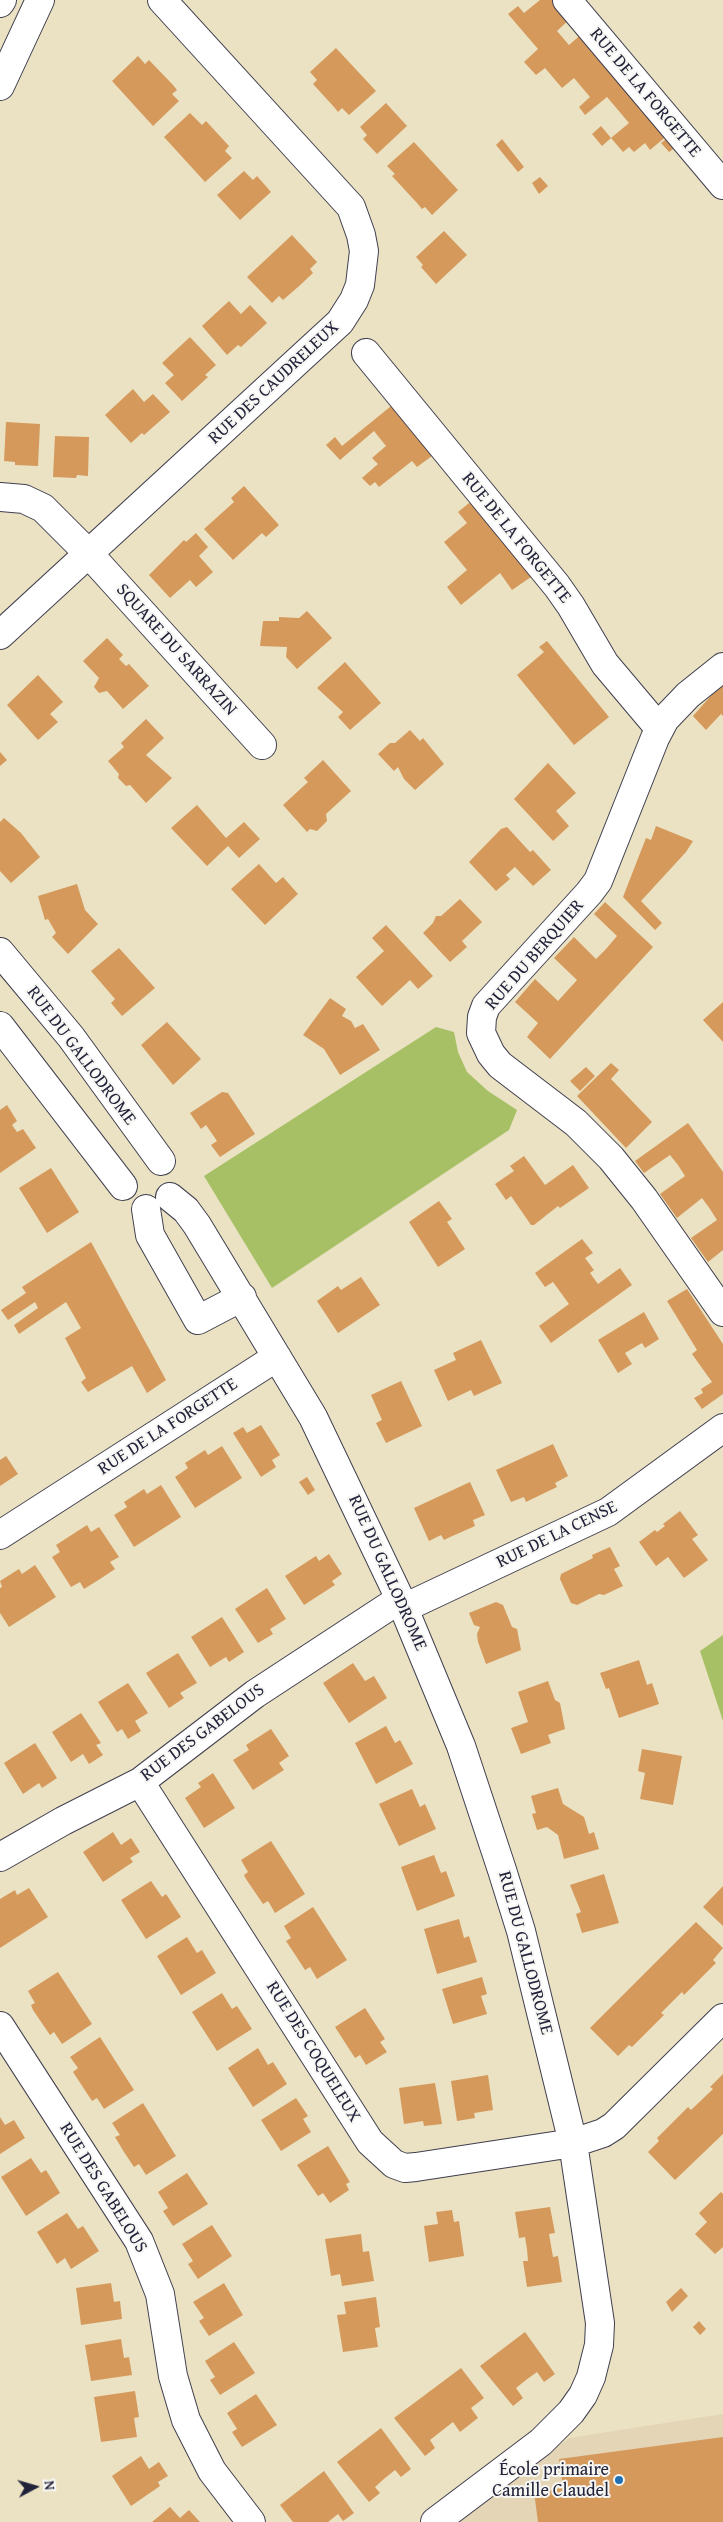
<!DOCTYPE html>
<html>
<head>
<meta charset="utf-8">
<style>
	body { margin:0 }
	#map { position:relative; width:723px; height:2522px; overflow:hidden; background:#eae2c2; font-family:"Gentium Book Plus",serif }
	canvas { display:block }
	.north { position:absolute; left:10px; top:2462px; width:50px; height:50px; -webkit-text-stroke:4px #f6f6f2; paint-order:stroke; rotate:84deg; font-size:14px; font-weight:700; line-height:20px; text-align:center; color:#22223b }
	.north::after { content:''; display:block; margin:auto; width:18px; height:22px; background:#22223b; clip-path:polygon(50% 0,100% 100%,50% 72%,0 100%) }
</style>
</head>
<body>
<div id="map">
<canvas width="723" height="2522"></canvas>
<div class="north">N</div>
</div>
<script>
const ctx = document.querySelector('canvas').getContext('2d');
ctx.lineJoin = 'round';
function fill(path, color) { ctx.fillStyle = color; ctx.fill(path, 'evenodd'); }
const poly = rows => new Path2D(rows.map(r => 'M' + r).join(''));
function stroke(path, color, width, dash) { ctx.strokeStyle = color; ctx.lineWidth = width; ctx.lineCap = dash ? 'butt' : 'round'; ctx.setLineDash(dash || []); ctx.stroke(path); }
function drawText(font, color, halo, rows, align = 'center') {
  ctx.font = font + ' "Gentium Book Plus",serif'; ctx.lineWidth = 4; ctx.setLineDash([]); ctx.textBaseline = 'middle'; ctx.strokeStyle = halo; ctx.fillStyle = color; for (const [text, x, y, turn = 0] of rows) {
    ctx.save(); ctx.translate(x, y); ctx.rotate((+turn || 0) * Math.PI / 180); ctx.textAlign = isNaN(turn) ? turn : align; if (halo) ctx.strokeText(text, 0, 0); ctx.fillText(text, 0, 0); ctx.restore();
  }
}
const built = poly([
	[723,2414,723,2522,460,2522,569,2438]
]);
const green = poly([
	[436,1027,454,1032,458,1052,467,1072,488,1091,517,1110,509,1130,272,1288,204,1176],
	[723,1635,723,1721,700,1651]
]);
const building = poly([
	[540,0,558,0,572,17,557,31,569,45,584,32,669,134,650,150,645,143,634,152,629,147,623,152,611,138,629,123,607,97,585,115,579,107,590,97,574,78,562,88,545,68,536,75,524,62,538,49,508,14,518,6,524,13],
	[336,48,376,91,349,115,342,108,338,112,334,107,313,84,317,80,310,72],
	[138,56,145,64,149,60,173,85,177,90,172,94,179,101,153,126,112,81],
	[386,103,407,126,377,154,363,139,367,135,360,127],
	[190,113,202,125,206,121,229,146,225,151,232,158,205,182,164,137],
	[601,126,611,138,602,146,592,134],
	[670,136,679,145,669,152,661,143],
	[502,139,524,167,518,172,496,145],
	[414,142,458,190,432,215,425,207,422,209,417,203,392,176,395,174,387,166],
	[244,171,253,180,257,176,271,192,240,220,217,195],
	[540,177,548,186,539,194,532,183],
	[444,231,467,255,436,284,421,267,423,265,416,257],
	[292,235,317,262,310,269,313,273,298,287,283,300,279,296,272,303,247,277],
	[229,301,241,314,250,305,267,323,241,347,238,345,227,355,202,326],
	[190,337,216,365,205,375,208,377,182,401,165,383,174,375,162,363],
	[133,389,144,402,153,394,170,412,144,435,142,433,131,443,105,415],
	[396,402,436,453,417,467,412,461,379,487,375,482,370,486,362,478,378,464,372,458,386,446,374,431,340,460,326,445,335,437,342,446],
	[6,422,40,424,38,466,15,465,15,462,4,461],
	[55,436,89,437,88,476,77,475,76,478,53,477],
	[244,486,279,525,266,537,262,533,233,560,204,529,234,502,231,498],
	[474,499,528,568,525,569,531,577,512,590,500,573,461,605,447,587,467,570,444,542,467,523,458,512],
	[196,533,208,547,199,556,213,572,196,587,190,580,170,598,149,575,184,540,186,542],
	[307,611,332,638,297,669,286,657,287,647,260,646,263,621,279,621,279,617,299,618],
	[107,638,123,655,119,659,126,666,129,664,149,686,123,709,107,691,99,693,94,687,99,678,83,661],
	[547,641,609,717,574,745,517,675,544,652,539,647],
	[345,662,381,703,350,730,338,717,343,712,317,688],
	[38,675,63,702,50,714,58,722,38,740,7,705],
	[723,682,723,716,721,714,706,730,693,716],
	[146,719,164,738,146,755,172,778,146,803,130,785,126,786,118,778,119,774,108,761,124,747,121,743],
	[410,730,420,741,423,738,444,764,415,790,404,779,398,767,394,771,378,754,390,743,395,743],
	[0,752,7,760,0,766],
	[323,760,351,791,326,814,327,821,317,831,310,829,307,832,283,805,308,782,304,778],
	[548,763,576,793,556,811,569,826,553,841,514,799],
	[197,805,226,838,244,822,260,839,239,858,228,846,207,866,171,828],
	[4,818,21,833,40,857,11,883,0,871,0,822],
	[656,826,693,841,686,852,641,901,662,923,655,930,623,897,646,838,651,840],
	[507,827,530,852,533,850,551,870,533,886,515,867,506,875,510,879,496,891,469,862,501,829],
	[259,864,276,883,283,877,298,894,265,925,231,889],
	[77,884,85,910,98,924,68,954,52,937,56,933,48,919,45,920,38,896],
	[460,899,482,922,462,941,467,947,450,962,423,933,433,923,436,916,441,916],
	[605,902,653,947,550,1059,527,1037,538,1023,515,1002,535,979,558,1001,577,980,554,958,574,937,596,959,606,949,617,936,594,914],
	[386,925,433,976,418,989,410,980,382,1006,356,977,384,951,372,938],
	[119,948,155,988,122,1016,111,1003,115,999,91,971],
	[330,998,346,1009,342,1016,351,1021,355,1028,363,1024,380,1050,340,1075,324,1049,303,1035],
	[723,1002,723,1042,703,1020],
	[167,1022,201,1059,173,1085,141,1045],
	[611,1063,619,1070,611,1079,652,1122,626,1148,577,1096],
	[586,1067,595,1076,580,1091,570,1081],
	[222,1092,228,1093,255,1134,220,1157,211,1145,217,1141,206,1125,201,1129,190,1113],
	[7,1105,17,1121,12,1125,17,1132,23,1129,36,1148,0,1173,0,1110],
	[688,1123,723,1172,723,1250,708,1262,691,1238,717,1220,710,1209,702,1198,677,1218,660,1194,685,1176,678,1165,670,1155,644,1173,635,1161],
	[524,1156,545,1185,573,1165,589,1188,560,1208,558,1206,534,1225,531,1225,511,1196,506,1200,495,1184,514,1171,510,1166],
	[51,1168,79,1212,47,1233,19,1188],
	[439,1201,452,1219,447,1222,465,1249,438,1267,409,1222],
	[582,1239,593,1253,585,1258,594,1270,590,1273,598,1284,620,1268,632,1285,551,1343,539,1326,569,1304,553,1282,545,1287,535,1273],
	[91,1242,166,1380,147,1393,132,1366,88,1392,81,1382,86,1378,65,1338,81,1328,66,1302,19,1334,14,1325,38,1308,35,1302,8,1320,1,1310,26,1293,22,1287],
	[361,1277,380,1305,338,1333,317,1301,338,1286,341,1290],
	[687,1289,723,1344,723,1394,702,1409,694,1398,703,1393,701,1389,712,1382,692,1354,697,1350,667,1301],
	[644,1312,659,1339,645,1348,642,1343,625,1353,632,1364,618,1373,598,1340],
	[481,1340,502,1383,474,1396,471,1390,448,1401,434,1370,456,1360,453,1353],
	[401,1381,422,1426,386,1443,376,1423,382,1420,371,1395],
	[261,1425,280,1455,272,1460,276,1467,261,1477,233,1433,243,1427,247,1433],
	[553,1444,568,1476,555,1483,557,1487,530,1500,526,1502,524,1497,511,1502,496,1470],
	[222,1446,242,1478,195,1508,175,1477,188,1468,185,1463,205,1450,208,1455],
	[6,1456,18,1474,0,1486,0,1460],
	[307,1477,315,1490,308,1495,299,1482],
	[470,1482,485,1515,473,1520,475,1526,448,1538,444,1540,441,1535,429,1541,414,1508],
	[161,1485,181,1517,134,1547,114,1515,127,1507,124,1502,144,1489,147,1494],
	[680,1511,698,1535,692,1539,708,1560,684,1578,668,1557,656,1566,639,1542,655,1530,657,1532,665,1526,663,1524],
	[87,1525,91,1532,99,1527,119,1557,110,1562,115,1569,100,1579,84,1589,80,1582,71,1587,52,1557,60,1552,56,1545],
	[610,1547,620,1566,614,1569,623,1586,604,1595,599,1594,577,1605,571,1603,560,1579,561,1574,593,1558,592,1555],
	[329,1554,342,1574,332,1581,335,1585,304,1605,285,1576,316,1556,319,1561],
	[35,1565,56,1597,9,1627,0,1613,0,1588,2,1587,0,1581,19,1569,22,1574],
	[267,1588,286,1619,270,1629,273,1634,258,1643,235,1609],
	[496,1602,503,1605,512,1627,517,1629,521,1650,486,1664,478,1642,477,1634,480,1627,474,1625,469,1613],
	[222,1617,244,1652,229,1662,226,1657,210,1667,191,1637],
	[178,1653,197,1683,180,1693,184,1698,169,1708,146,1673],
	[639,1660,647,1685,652,1683,659,1704,619,1718,609,1688,606,1689,600,1673],
	[353,1663,365,1681,374,1676,387,1698,349,1723,323,1683],
	[548,1681,555,1700,560,1703,565,1729,548,1735,551,1743,521,1754,511,1728,528,1722,518,1692],
	[128,1683,148,1713,135,1721,141,1731,128,1739,122,1729,117,1732,98,1702],
	[81,1713,101,1743,96,1745,103,1755,89,1764,83,1754,71,1762,52,1732],
	[386,1726,395,1743,400,1740,413,1764,376,1784,355,1743],
	[271,1729,289,1756,279,1763,284,1770,253,1790,233,1760,249,1750,246,1745],
	[35,1743,57,1778,42,1788,39,1783,23,1794,4,1763],
	[642,1749,682,1756,673,1805,640,1799,645,1773,638,1771],
	[213,1773,235,1808,204,1828,185,1798,201,1787,198,1783],
	[558,1788,563,1804,584,1817,589,1834,594,1832,599,1849,564,1859,558,1835,547,1827,537,1830,532,1814,536,1813,531,1796],
	[412,1789,420,1807,425,1804,436,1829,399,1846,379,1804],
	[113,1832,121,1845,131,1838,140,1852,130,1858,133,1862,103,1882,83,1852],
	[271,1841,305,1894,275,1913,268,1901,263,1904,246,1879,244,1875,248,1872,241,1860],
	[434,1855,441,1873,446,1871,455,1896,417,1911,401,1867],
	[604,1874,619,1923,582,1933,576,1914,581,1912,570,1885],
	[151,1881,162,1897,166,1894,181,1917,146,1939,121,1900],
	[723,1886,723,1926,703,1907],
	[29,1888,48,1917,0,1948,0,1899,15,1890,17,1895],
	[313,1907,347,1960,317,1979,310,1967,305,1970,296,1956,286,1941,291,1938,284,1926],
	[459,1919,464,1938,469,1936,477,1962,437,1974,424,1929],
	[696,1922,723,1948,713,1960,716,1963,684,1995,682,1992,661,2013,664,2015,632,2047,629,2045,618,2056,590,2028],
	[187,1937,197,1953,202,1950,216,1973,181,1995,157,1956],
	[58,1972,92,2024,62,2044,54,2032,50,2035,33,2010,31,2005,35,2003,28,1991],
	[482,1977,487,1994,481,1996,487,2014,453,2024,442,1989],
	[222,1993,232,2009,237,2006,252,2029,217,2051,192,2012],
	[365,2008,385,2039,380,2042,387,2052,366,2065,360,2055,355,2058,335,2027],
	[100,2037,134,2090,104,2109,97,2098,92,2101,73,2072,78,2068,70,2057],
	[258,2048,268,2065,273,2062,287,2084,253,2107,228,2068],
	[723,2074,723,2134,675,2180,648,2152,659,2141,657,2138,688,2107,691,2110,713,2089,710,2087],
	[488,2075,493,2110,474,2113,475,2118,457,2121,451,2081],
	[435,2083,442,2124,424,2126,423,2121,404,2124,399,2088],
	[296,2098,308,2116,303,2119,311,2132,281,2151,261,2120],
	[143,2103,176,2156,146,2175,139,2164,134,2167,124,2152,115,2137,120,2135,112,2123],
	[0,2117,5,2125,14,2120,25,2138,0,2154],
	[328,2146,350,2182,346,2184,349,2190,330,2203,323,2193,318,2196,297,2165],
	[31,2158,41,2173,46,2170,60,2193,26,2216,1,2177],
	[187,2173,208,2204,173,2226,163,2211,168,2208,158,2192],
	[721,2192,723,2194,723,2247,715,2254,695,2234,707,2222,699,2213],
	[550,2207,555,2233,549,2234,553,2257,558,2256,562,2282,527,2287,523,2261,528,2261,527,2249,525,2237,519,2238,515,2212],
	[452,2210,454,2222,459,2221,464,2256,429,2262,424,2226,438,2224,436,2212],
	[67,2213,78,2229,83,2226,99,2251,71,2269,65,2258,57,2264,37,2232],
	[212,2225,232,2256,198,2279,188,2264,193,2261,182,2244],
	[361,2234,363,2252,369,2251,374,2281,342,2286,340,2274,331,2276,325,2239],
	[111,2283,114,2302,120,2301,122,2319,81,2325,76,2288],
	[224,2283,243,2315,209,2336,199,2321,204,2318,193,2302],
	[681,2288,688,2296,672,2312,666,2302],
	[376,2297,380,2327,375,2328,378,2347,343,2352,337,2315,346,2314,344,2302],
	[699,2321,706,2329,700,2335,693,2327],
	[525,2332,555,2374,544,2382,537,2372,526,2380,516,2388,523,2398,513,2406,480,2366],
	[121,2339,124,2358,129,2357,132,2375,91,2381,85,2345],
	[234,2342,255,2373,220,2395,210,2380,215,2377,205,2361],
	[461,2368,484,2398,471,2408,478,2418,460,2432,453,2422,430,2440,435,2448,425,2456,394,2418],
	[135,2391,139,2417,134,2418,137,2437,101,2442,94,2397],
	[256,2394,277,2425,242,2447,232,2432,237,2429,227,2413],
	[381,2428,411,2469,401,2477,395,2470,385,2478,375,2487,380,2493,369,2502,337,2462],
	[723,2437,723,2522,538,2522,534,2492,563,2488,559,2459],
	[141,2456,149,2469,159,2462,168,2476,158,2482,160,2486,131,2506,112,2476],
	[324,2471,354,2513,343,2521,338,2514,328,2522,293,2522,280,2505],
	[170,2507,180,2518,189,2510,200,2522,152,2522]
]);
const minor = poly([
	[567,0,723,185],
	[0,3,2,0],
	[0,86,40,0],
	[366,353,557,586,571,606,605,664,659,728],
	[0,497,24,499,43,508,89,554,262,745],
	[0,635,340,322,354,300,360,285,364,251,361,235,351,207,162,0],
	[723,667,688,695,665,719,655,738,598,881,589,893,486,1006,482,1017,481,1033,491,1054,500,1065,576,1123,611,1158,644,1199,723,1312],
	[0,952,71,1037,161,1161],
	[0,1026,123,1186],
	[170,1197,186,1210,197,1225,313,1417,400,1599,461,1746,502,1870,521,1931,573,2143,600,2323,599,2345,591,2377,583,2395,571,2412,541,2442,435,2522],
	[146,1209,150,1235,198,1320,242,1297],
	[0,1535,277,1357],
	[404,1608,608,1512,723,1428],
	[140,1782,370,2142,394,2164,405,2168,416,2167,573,2143,603,2133,614,2126,723,2018],
	[0,1857,63,1821,140,1782,255,1694,400,1599],
	[0,2026,139,2241,160,2294,173,2376,186,2420,212,2471,251,2522]
]);
const markers = [
	[619,2480,5,"#1f6fb2"]
];
const streetNames = [
	["RUE DE LA FORGETTE",645,93,50],
	["RUE DES CAUDRELEUX",274,383,-43],
	["RUE DE LA FORGETTE",516,538,51],
	["SQUARE DU SARRAZIN",176,650,48],
	["RUE DU BERQUIER",535,955,-49],
	["RUE DU GALLODROME",81,1056,53],
	["RUE DE LA FORGETTE",168,1427,-33],
	["RUE DE LA CENSE",557,1535,-26],
	["RUE DU GALLODROME",387,1573,66],
	["RUE DES GABELOUS",203,1733,-37],
	["RUE DU GALLODROME",525,1953,75],
	["RUE DES COQUELEUX",313,2052,58],
	["RUE DES GABELOUS",103,2188,58]
];
const poiNames = [
	["École primaire",609,2470],
	["Camille Claudel",609,2491]
];
fill(built, '#e5d5b7');
fill(green, '#a7c066');
fill(building, '#d6995c');
stroke(minor, '#403f4f', 30);
stroke(minor, '#fff', 28);
for (const [x, y, r, color] of markers) { const dot = new Path2D(); dot.arc(x, y, r, 0, 2 * Math.PI); ctx.fillStyle = color; ctx.fill(dot); stroke(dot, '#f6f6f2', 2); }
drawText('18px', '#22223b', '#f6f6f2', streetNames);
drawText('18px', '#22223b', '#f6f6f2', poiNames, 'right');
</script>
</body>
</html>
